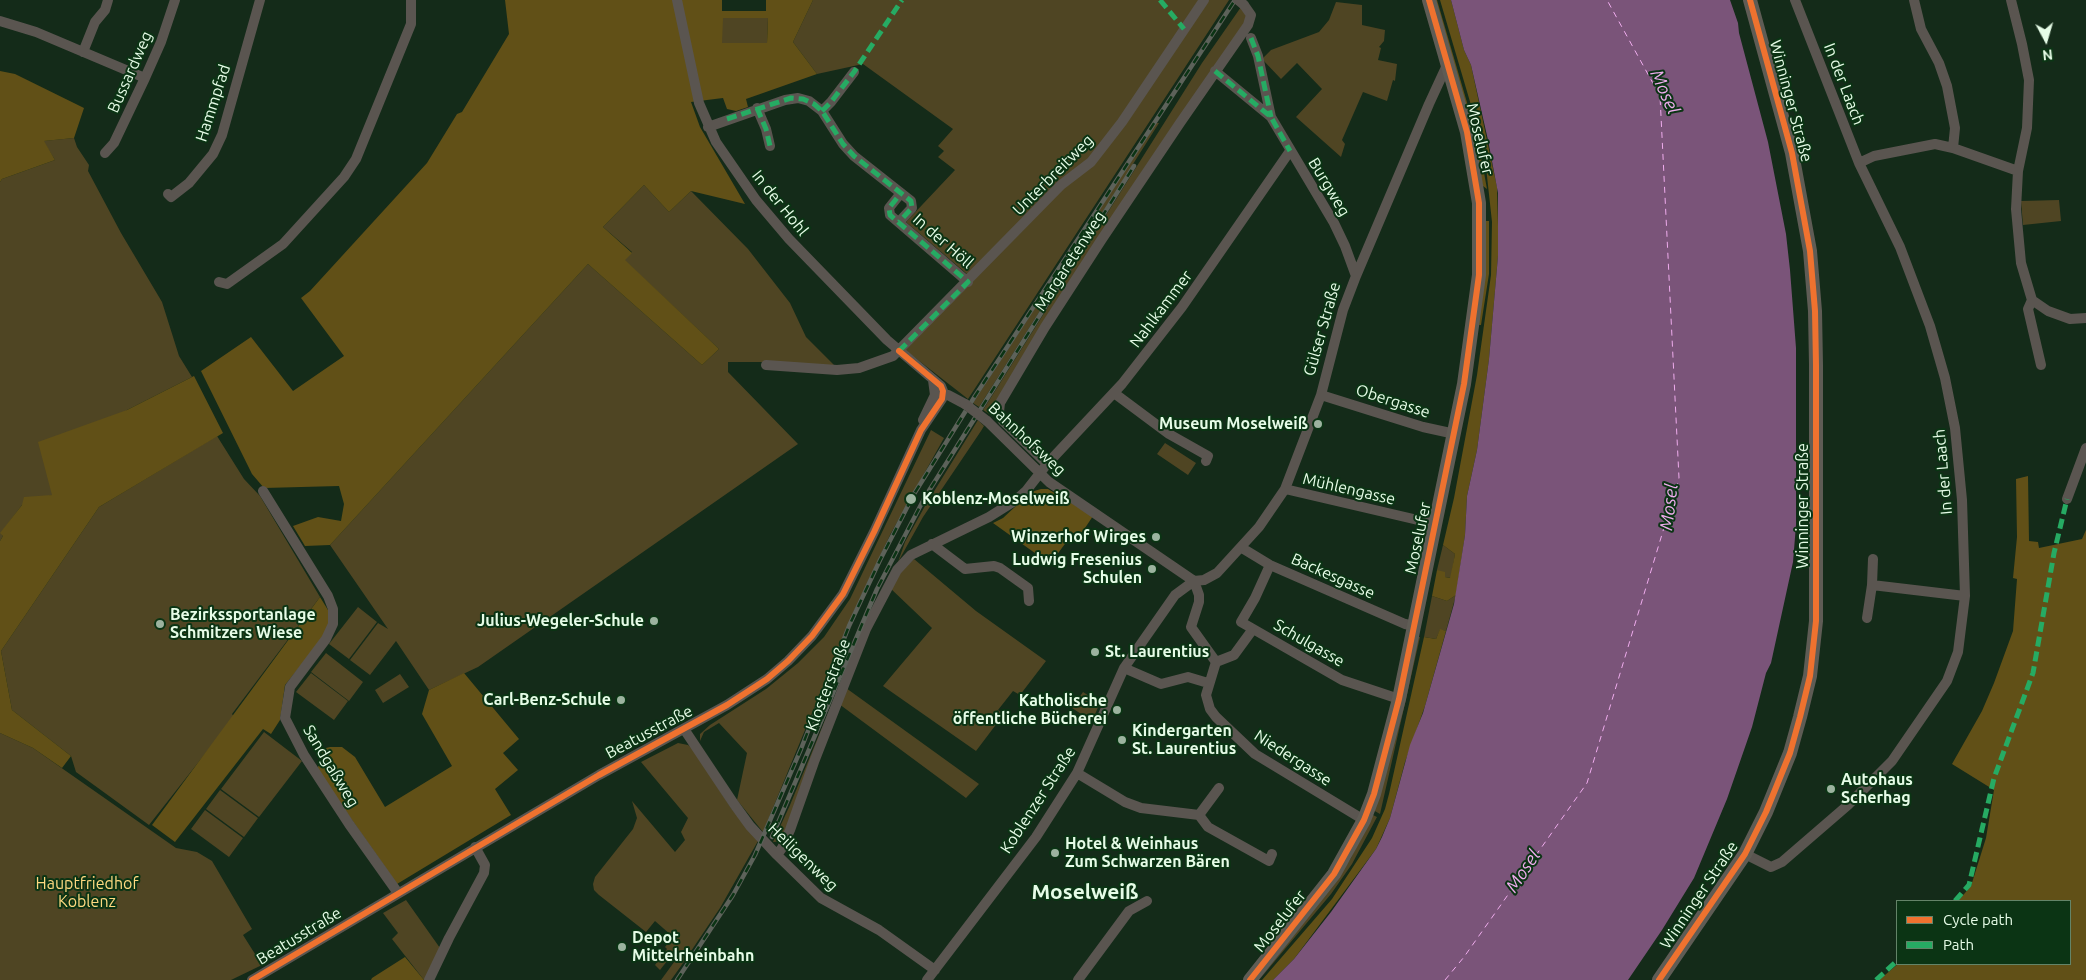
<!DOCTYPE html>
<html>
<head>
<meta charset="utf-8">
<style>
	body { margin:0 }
	#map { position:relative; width:2086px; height:980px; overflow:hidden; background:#142b19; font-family:Ubuntu,sans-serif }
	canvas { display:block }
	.legend { position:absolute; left:1896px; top:900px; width:175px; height:65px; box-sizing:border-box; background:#0b3414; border:1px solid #638468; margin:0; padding:6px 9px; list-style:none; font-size:15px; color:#e6fce7 }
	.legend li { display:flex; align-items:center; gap:10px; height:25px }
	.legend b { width:25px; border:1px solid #638468 }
	.north { position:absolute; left:2021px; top:15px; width:50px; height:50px; -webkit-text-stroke:4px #0b3414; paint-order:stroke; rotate:174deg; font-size:14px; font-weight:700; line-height:20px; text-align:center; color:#e6fce7 }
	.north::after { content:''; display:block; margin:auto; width:18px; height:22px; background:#e6fce7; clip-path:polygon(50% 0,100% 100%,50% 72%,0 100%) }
</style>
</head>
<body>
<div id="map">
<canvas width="2086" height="980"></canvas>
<ul class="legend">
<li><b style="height:6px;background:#ef722f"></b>Cycle path</li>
<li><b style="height:6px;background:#26ab63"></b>Path</li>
</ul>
<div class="north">N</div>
</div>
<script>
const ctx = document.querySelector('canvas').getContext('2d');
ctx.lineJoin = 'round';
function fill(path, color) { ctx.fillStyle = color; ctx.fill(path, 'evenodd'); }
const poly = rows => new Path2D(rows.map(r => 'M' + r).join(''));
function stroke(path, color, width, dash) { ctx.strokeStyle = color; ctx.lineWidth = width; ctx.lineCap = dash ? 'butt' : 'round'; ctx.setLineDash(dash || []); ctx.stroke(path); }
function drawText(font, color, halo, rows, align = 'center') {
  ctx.font = font + ' Ubuntu,sans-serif'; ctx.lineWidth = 4; ctx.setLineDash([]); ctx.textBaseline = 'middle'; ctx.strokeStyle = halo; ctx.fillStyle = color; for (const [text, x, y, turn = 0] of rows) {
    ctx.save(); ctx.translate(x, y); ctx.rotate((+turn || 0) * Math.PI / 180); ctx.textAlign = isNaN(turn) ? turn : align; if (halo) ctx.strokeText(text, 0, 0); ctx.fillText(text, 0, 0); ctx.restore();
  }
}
const green = poly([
	[813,0,1229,0,968,399,904,349,974,280,906,222,955,170,938,157,944,151,938,146,953,129,863,64,817,74,793,42],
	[1336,2,1362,5,1362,25,1385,30,1384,41,1379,47,1381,48,1378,60,1397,64,1395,81,1393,80,1387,101,1363,92,1342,140,1345,144,1341,157,1296,117,1322,89,1297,63,1281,79,1262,59,1271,50,1319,32,1329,20],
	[1241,7,1248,18,991,415,983,410,1202,63],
	[722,18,768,18,767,43,721,43],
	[1156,123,1159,123,979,407,973,403],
	[74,138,77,147,89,165,88,171,121,233,162,302,179,356,192,377,127,410,52,495,22,505,1,533,3,536,0,541,0,182,2,179,55,160,43,141],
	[644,185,669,212,691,191,748,249,790,303,806,337,837,368,763,362,728,362,728,372,798,444,478,667,429,690,396,641,370,675,350,660,378,623,388,629,330,545,588,264,702,365,719,349,624,260,632,252,603,227],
	[2059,200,2061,221,2023,225,2021,201],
	[978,420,984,426,981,431,923,517,898,562,905,542,925,506],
	[931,430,944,438,891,533,854,611,763,832,737,800,747,753,719,723,704,732,700,741,700,734,710,725,766,689,798,663,824,637,850,599],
	[217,436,244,479,260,496,320,597,232,714,234,717,149,825,76,772,71,756,12,710,1,651,99,507],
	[1165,443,1196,463,1188,475,1157,454],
	[1443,545,1455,554,1451,578,1444,577,1437,570],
	[914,559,976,611,1046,661,1020,695,1013,691,998,710,1004,714,976,751,883,686,932,628,889,587,897,575],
	[1456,595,1446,631,1440,630,1436,639,1424,637,1432,596,1447,601],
	[358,607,377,622,349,659,329,644],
	[1416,637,1420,637,1380,814,1373,810],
	[326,653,363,682,349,701,311,672],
	[311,673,348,701,334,720,296,692],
	[400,674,409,687,383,703,375,690],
	[840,684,783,841,773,842,790,805],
	[846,688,979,784,966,798,839,704],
	[1083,692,1100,703,1092,721,1072,708],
	[264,732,302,761,259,817,221,789],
	[0,733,33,748,176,848,197,852,212,861,252,929,243,935,262,965,231,980,0,980],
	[678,743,688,745,693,749,731,808,758,841,720,908,681,966,671,980,661,980,680,954,675,951,660,970,655,965,667,949,665,947,670,941,668,939,671,935,655,921,646,932,599,895,594,890,593,884,595,877,633,829,637,818,632,801,675,852,685,840,681,832,688,818,641,762],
	[220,790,258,818,244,837,206,809],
	[205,810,243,838,229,857,191,829],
	[1371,814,1377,817,1352,864,1331,894,1259,980,1333,884,1351,858],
	[406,900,440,948,427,980,424,980,392,939,398,933,383,913]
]);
const forest = poly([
	[505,0,722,0,722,11,766,11,766,0,813,0,793,42,817,74,746,99,748,107,736,111,727,109,723,98,691,102,700,127,745,204,691,191,669,212,644,185,603,227,632,253,625,260,719,349,702,365,588,264,330,545,305,546,293,526,318,517,341,521,344,504,339,486,264,488,252,474,201,371,251,337,293,391,344,356,301,298,310,291,427,163,457,114,462,112,509,34],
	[723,18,768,18,767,43,722,43],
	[1432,0,1437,0,1478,140,1487,189,1483,186],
	[1440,0,1451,0,1464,50,1471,65,1497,187,1498,226,1498,256,1489,359,1477,450,1467,496,1465,535,1456,595,1447,601,1432,596,1437,570,1445,572,1445,577,1450,578,1454,559,1455,554,1443,545,1454,498,1477,375,1491,275,1492,222,1486,167,1481,139],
	[0,71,15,74,84,108,74,138,44,141,55,160,2,179,0,182],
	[1485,221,1489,221,1489,274,1481,325,1477,325],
	[194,376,223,433,99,507,1,651,12,710,71,756,62,768,33,748,0,733,0,541,3,536,0,533,22,505,24,497,52,495,38,442,127,410],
	[2028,476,2029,541,2038,542,2039,548,2082,539,2086,530,2086,980,1879,980,1898,964,2070,964,2070,901,1958,901,1971,886,1986,838,1994,790,1952,764,1982,711,1994,683,2013,631,2017,579,2013,578,2017,537,2016,479],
	[1041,489,1048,489,1093,516,1079,537,1073,533,1056,556,1051,556,1046,561,993,523,1003,518,1031,492],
	[320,597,328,610,329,623,323,638,285,685,280,720,271,734,263,729,175,842,152,825],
	[1440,629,1446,631,1425,706,1405,762,1390,818,1376,849,1294,959,1273,980,1262,980,1332,899,1372,838,1385,809,1389,794,1424,637,1436,639],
	[464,673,519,739,503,753,518,770,495,789,511,815,397,884,316,769,323,761,322,749,330,747,342,747,355,757,385,807,452,766,422,714,429,690],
	[405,957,424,980,371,980,372,978]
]);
const water = poly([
	[1451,0,1730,0,1738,23,1739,33,1768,142,1786,234,1790,270,1796,348,1796,525,1793,562,1771,663,1766,673,1752,727,1727,799,1694,878,1662,930,1628,980,1273,980,1294,959,1331,912,1376,849,1382,837,1390,818,1410,745,1423,713,1454,604,1465,535,1467,496,1477,450,1489,359,1498,256,1498,193,1488,140,1471,65,1464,50]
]);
const ferry = poly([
	[1445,980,1464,957,1587,783,1679,478,1660,96,1607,0]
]);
const minor = poly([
	[1914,0,1921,29,1939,63,1947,86,1955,128,1953,148],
	[2011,0,2022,44,2029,80,2027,128,2018,171,2016,209,2021,263,2032,300,2048,311,2070,319,2086,318],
	[0,21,36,32,145,78],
	[1251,38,1258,56,1271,117],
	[83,52,95,22,105,10,108,0],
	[1215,71,1271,117,1334,223,1345,246,1356,276],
	[757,108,766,129,770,146],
	[822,111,831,102,854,72],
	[708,127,785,100,798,98,809,101,822,111,843,144,854,156,911,201,912,208,899,222],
	[105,153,114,143,145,78,161,42,175,0],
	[1859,163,1874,156,1935,144,1953,148,2018,171],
	[901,193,889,208,890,215,968,282],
	[168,194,171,197,189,183,213,154,222,135,260,0],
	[219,282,227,284,283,244,344,177,356,159,411,24,411,0],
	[2032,300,2028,309,2041,365],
	[766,365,837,370,859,368,893,356,1061,185,1091,162,1122,122,1204,0],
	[936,393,948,395,965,404],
	[1114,393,1169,434,1208,456,1206,461],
	[1321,395,1423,427,1455,434],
	[923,420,935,395,933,380],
	[987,421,1049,482,1194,581],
	[1047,464,1003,421,999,412,1000,403,1045,327,1102,239,1180,123,1248,25,1251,15,1244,5],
	[1285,489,1435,524],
	[263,491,328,596,333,609,333,624,326,639,290,687,285,718,304,755,349,824,398,893],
	[2067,499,2086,448],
	[932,544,965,569,994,566,1000,568,1028,588,1029,601],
	[1242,548,1270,565,1405,624,1415,626],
	[1873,559,1872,585,1965,596],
	[1270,565,1255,598,1241,622,1342,680,1399,699],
	[1194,581,1199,595,1199,602,1191,627,1216,662,1234,655,1253,629],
	[1867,618,1872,585],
	[1216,662,1206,695,1210,709,1216,717,1255,754,1364,820],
	[1124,668,1161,684,1188,677,1208,683],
	[684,729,734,804,750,826,777,855,821,898,879,930,935,970],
	[1077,773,1125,802,1141,808,1199,815,1219,788],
	[1199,815,1208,827,1269,861,1272,854],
	[1745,854,1771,867,1782,862,1848,805,1892,761,1947,681,1958,652,1965,596,1962,500,1955,428,1945,378,1930,326,1900,247,1859,163,1795,0],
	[777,855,782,848,790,830,814,762,866,629,897,570,911,555,989,517,1016,500,1026,491,1047,464,1122,384,1182,307,1290,151],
	[252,980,599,775,727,705,767,679,788,661,812,636,843,594,874,532,921,430,942,399,943,391,941,386,887,340,789,239,756,200,716,142,699,103,677,0],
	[429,980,449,938,484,873,485,865,475,847],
	[927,980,1036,837,1077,773,1124,668,1175,595,1194,581,1204,580,1217,573,1259,527,1285,489,1321,395,1343,310,1356,276,1429,104,1447,65],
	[1078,980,1129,911,1147,901]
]);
const major = poly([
	[1250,980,1334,874,1364,820,1374,794,1399,699,1464,384,1479,275,1479,203,1467,132,1429,0],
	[1659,980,1745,854,1766,812,1790,753,1800,717,1810,676,1816,621,1816,365,1815,311,1810,251,1792,153,1750,0]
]);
const rail = poly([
	[772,837,877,589,925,497,1134,166],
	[677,980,733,895,755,855,801,749,849,626,880,560,914,494,975,396,1235,0]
]);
const minorBridge = poly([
	[1238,0,1244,5],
	[965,404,987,421]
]);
const quiet = poly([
	[1160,0,1184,29],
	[1251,38,1258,56,1271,117],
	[1215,71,1271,117,1290,151],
	[757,108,766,129,770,146],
	[822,111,831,102,854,72,902,0],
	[727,119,791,98,803,99,814,104,822,111,843,144,854,156,911,201,912,208,899,222],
	[899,351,968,282,890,215,889,208,901,193],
	[1955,901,1969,885,1994,778,2033,673,2054,553,2067,499],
	[1876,980,1897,961]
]);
const cycleway = poly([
	[252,980,599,775,727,705,767,679,788,661,812,636,843,594,874,532,921,430,942,399,943,391,941,386,899,351],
	[1250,980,1334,874,1364,820,1374,794,1399,699,1464,384,1479,275,1479,203,1467,132,1429,0],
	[1659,980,1745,854,1766,812,1790,753,1800,717,1810,676,1816,621,1816,365,1815,311,1810,251,1792,153,1750,0]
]);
const markers = [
	[1318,424,5,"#9cb39f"],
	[911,499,6,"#9cb39f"],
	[1156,537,5,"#9cb39f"],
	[1152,569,5,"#9cb39f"],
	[654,621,5,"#9cb39f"],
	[160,624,5,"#9cb39f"],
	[1095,652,5,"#9cb39f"],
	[621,700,5,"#9cb39f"],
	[1117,710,5,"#9cb39f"],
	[1122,740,5,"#9cb39f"],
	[1831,789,5,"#9cb39f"],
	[1055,853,5,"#9cb39f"],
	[622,947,5,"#9cb39f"]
];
const streetNames = [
	["Bussardweg",130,72,-66],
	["In der Laach",1844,84,69],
	["Winninger Straße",1791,101,75],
	["Hammpfad",213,103,-72],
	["Moselufer",1480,139,77],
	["Unterbreitweg",1053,175,-45],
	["Burgweg",1329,187,59],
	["In der Hohl",780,203,51],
	["In der Höll",943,241,41],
	["Margaretenweg",1070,261,-57],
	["Nahlkammer",1161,309,-53],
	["Gülser Straße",1322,329,-74],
	["Obergasse",1393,401,18],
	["Bahnhofsweg",1027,439,43],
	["In der Laach",1943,472,-95],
	["Mühlengasse",1349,489,13],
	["Winninger Straße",1803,506,-90],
	["Moselufer",1418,538,-78],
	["Backesgasse",1333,576,24],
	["Schulgasse",1309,643,30],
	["Klosterstraße",828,685,-69],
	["Beatusstraße",649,732,-28],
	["Niedergasse",1293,758,33],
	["Sandgaßweg",331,766,59],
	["Koblenzer Straße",1038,800,-57],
	["Heiligenweg",803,857,44],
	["Winninger Straße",1699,895,-56],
	["Moselufer",1280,921,-52],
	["Beatusstraße",299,936,-31]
];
const poiNames = [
	["Museum Moselweiß",1308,424,"right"],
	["Koblenz-Moselweiß",922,499],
	["Winzerhof Wirges",1146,537,"right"],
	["Ludwig Fresenius",1142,560,"right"],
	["Schulen",1142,578,"right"],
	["Bezirkssportanlage",170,615],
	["Schmitzers Wiese",170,633],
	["Julius-Wegeler-Schule",644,621,"right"],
	["St. Laurentius",1105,652],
	["Carl-Benz-Schule",611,700,"right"],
	["Katholische",1107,701,"right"],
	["öffentliche Bücherei",1107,719,"right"],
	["Kindergarten",1132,731],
	["St. Laurentius",1132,749],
	["Autohaus",1841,780],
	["Scherhag",1841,798],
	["Hotel & Weinhaus",1065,844],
	["Zum Schwarzen Bären",1065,862],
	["Depot",632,938],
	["Mittelrheinbahn",632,956]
];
const parkNames = [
	["Hauptfriedhof",87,884],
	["Koblenz",87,902]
];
const waterNames = [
	["Mosel",1665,92,66],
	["Mosel",1669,507,-83],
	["Mosel",1523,871,-56]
];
const districtNames = [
	["Moselweiß",1085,892]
];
fill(green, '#4f4523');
fill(forest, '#615017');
fill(water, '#7a5479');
stroke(ferry, '#efaced', 1, [6, 5]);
stroke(minor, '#5a5550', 10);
stroke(major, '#5f5c55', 14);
stroke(rail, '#5d625a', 4.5);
stroke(rail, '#0b3414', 2.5, [8]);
stroke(minorBridge, '#5a5550', 10);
stroke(quiet, '#26ab63', 5, [10, 5]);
stroke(cycleway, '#ef722f', 6);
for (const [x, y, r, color] of markers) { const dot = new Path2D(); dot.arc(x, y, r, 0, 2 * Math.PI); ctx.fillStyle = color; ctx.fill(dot); stroke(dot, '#0b3414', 2); }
drawText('16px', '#e6fce7', '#0b3414', streetNames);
drawText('bold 16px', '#e6fce7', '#0b3414', poiNames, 'left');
drawText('16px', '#fed981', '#0b3414', parkNames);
drawText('italic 18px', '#efaced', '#0b3414', waterNames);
drawText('bold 21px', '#e6fce7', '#0b3414', districtNames);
</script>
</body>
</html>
